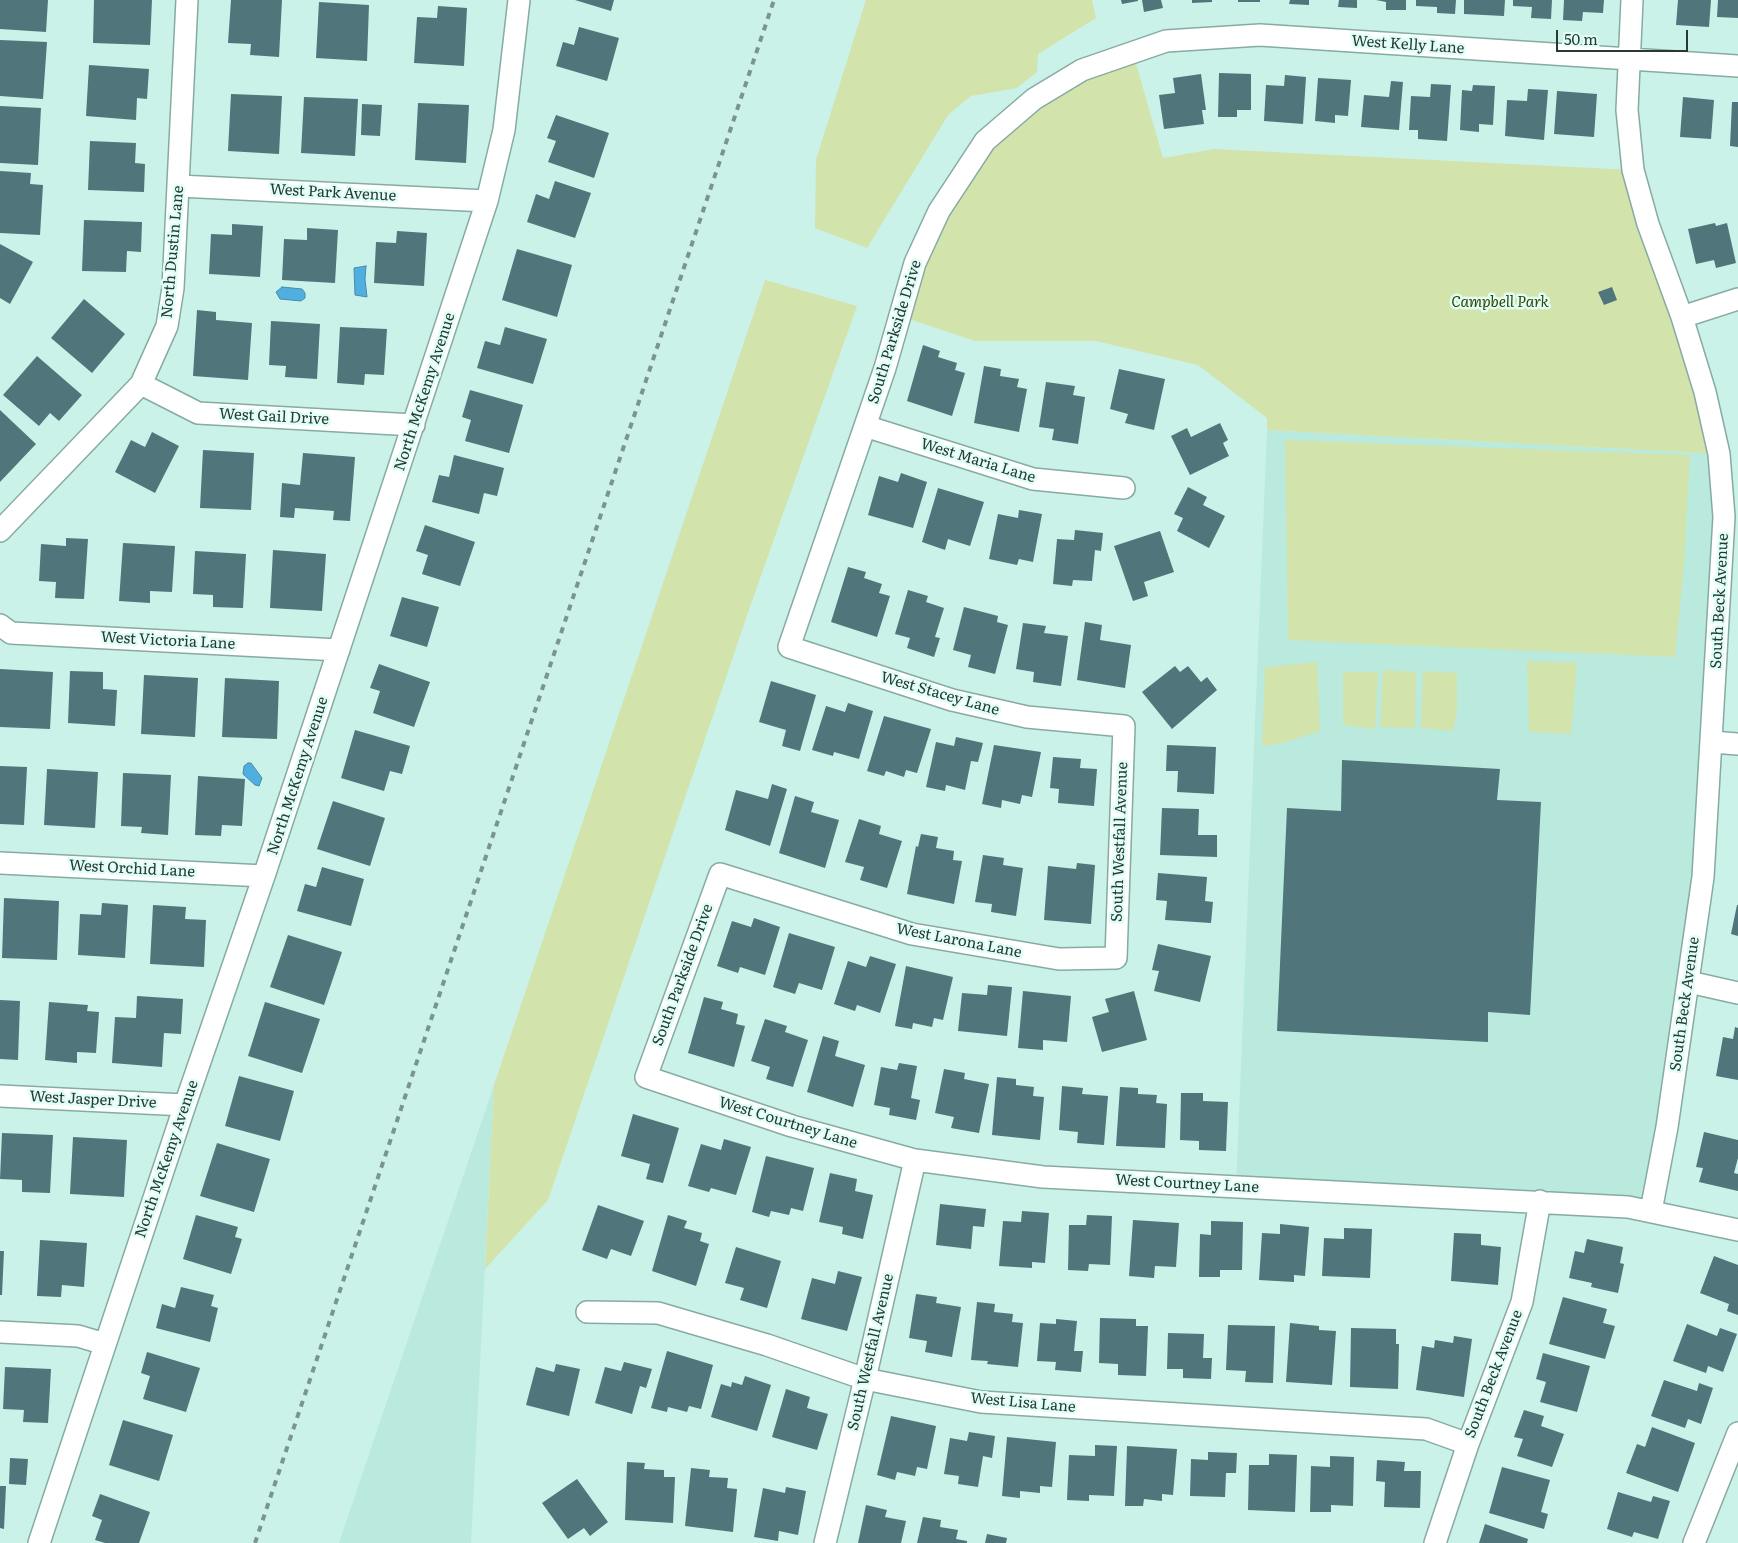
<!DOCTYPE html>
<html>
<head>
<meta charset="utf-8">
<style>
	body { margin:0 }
	#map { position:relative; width:1738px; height:1543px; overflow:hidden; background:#cbf2e8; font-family:Literata,serif }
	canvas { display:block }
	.scale { position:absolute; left:1556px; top:30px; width:132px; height:22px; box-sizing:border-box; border:2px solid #293835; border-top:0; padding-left:6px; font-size:15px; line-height:18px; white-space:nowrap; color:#293835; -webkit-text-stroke:4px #dffef5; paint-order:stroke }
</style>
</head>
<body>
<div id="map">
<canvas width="1738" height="1543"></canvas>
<div class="scale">50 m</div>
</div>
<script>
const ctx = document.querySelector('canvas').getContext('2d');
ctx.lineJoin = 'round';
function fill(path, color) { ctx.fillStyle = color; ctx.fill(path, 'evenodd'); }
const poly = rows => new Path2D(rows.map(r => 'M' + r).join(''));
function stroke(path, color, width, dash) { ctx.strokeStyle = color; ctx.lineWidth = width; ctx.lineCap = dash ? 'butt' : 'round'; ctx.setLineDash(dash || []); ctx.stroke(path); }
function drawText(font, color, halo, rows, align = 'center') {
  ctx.font = font + ' Literata,serif'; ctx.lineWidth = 5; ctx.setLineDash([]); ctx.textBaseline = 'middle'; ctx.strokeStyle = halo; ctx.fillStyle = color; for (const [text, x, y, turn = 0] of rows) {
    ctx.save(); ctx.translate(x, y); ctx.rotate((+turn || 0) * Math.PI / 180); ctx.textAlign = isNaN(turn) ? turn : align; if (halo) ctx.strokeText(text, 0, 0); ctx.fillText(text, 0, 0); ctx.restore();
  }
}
const built = poly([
	[1267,430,1719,454,1714,722,1651,1211,1236,1187],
	[494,1085,471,1543,339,1543]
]);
const green = poly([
	[866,0,1092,0,1096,18,1038,54,1037,72,1017,88,971,96,948,115,867,248,815,228,816,160],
	[1133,53,1163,158,1214,149,1633,170,1719,454,1267,430,1267,418,1198,365,1096,341,975,341,900,316,939,211,1034,99],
	[765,280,857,306,752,601,548,1200,485,1269,494,1085],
	[1285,440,1690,455,1684,564,1675,657,1288,640],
	[1527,661,1577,663,1571,734,1529,732],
	[1317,662,1320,731,1283,743,1262,746,1265,667],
	[1383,670,1416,672,1415,728,1380,727],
	[1423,671,1457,673,1457,712,1453,731,1421,728],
	[1343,672,1378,672,1375,729,1343,725]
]);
const water = poly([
	[366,266,365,279,367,297,355,295,354,268,366,266],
	[282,287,302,289,305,293,305,298,301,301,280,299,276,292,282,287],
	[248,763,251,763,262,778,259,786,255,785,243,774,244,766,248,763]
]);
const building = poly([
	[0,0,48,0,46,32,0,29],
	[94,0,152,0,150,45,93,43],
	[231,0,282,0,279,57,250,55,251,44,228,43],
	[575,0,614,0,611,11],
	[1121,0,1138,0,1138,1,1122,4],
	[1142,0,1161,0,1163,8,1144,12],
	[1192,0,1212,0,1212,2,1192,3],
	[1238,0,1260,0,1260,2,1238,2],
	[1290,0,1309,0,1309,5,1289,4],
	[1339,0,1357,0,1357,8,1338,7],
	[1376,0,1406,0,1406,10,1386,10,1386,2],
	[1416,0,1456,0,1455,14,1437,13,1437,7,1416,6],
	[1464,0,1505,0,1504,16,1464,14],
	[1513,0,1552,0,1551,19,1531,18,1532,7,1513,6],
	[1564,0,1604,0,1603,13,1583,12,1582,21,1563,20],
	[1678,0,1711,0,1709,27,1676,25],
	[1718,0,1738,0,1738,18,1717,17],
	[319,2,369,5,367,61,316,58],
	[438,6,467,8,464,66,414,63,417,17,437,18],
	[579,27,619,38,607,81,556,66,563,42,574,45],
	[0,40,47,42,43,99,0,96],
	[89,65,149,69,147,99,137,98,136,120,86,116],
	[1219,73,1251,74,1251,110,1237,110,1237,117,1218,117],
	[1201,74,1206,110,1202,110,1204,124,1164,129,1159,95,1175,93,1173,78],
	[1285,75,1306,77,1303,124,1264,121,1266,85,1284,86],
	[1318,78,1351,80,1348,116,1335,115,1335,123,1315,121],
	[1391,81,1403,82,1399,130,1361,127,1364,95,1389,97],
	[1431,84,1451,85,1447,141,1418,139,1418,130,1409,130,1411,96,1430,97],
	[1473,85,1495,86,1493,125,1479,124,1479,132,1460,130,1462,90,1472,91],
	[1528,89,1548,90,1544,140,1505,136,1507,100,1527,101],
	[1557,91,1597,94,1594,137,1554,134],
	[231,94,282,96,279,154,228,151],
	[304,97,358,99,355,156,301,153],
	[1683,97,1714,100,1711,139,1680,137],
	[1732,102,1738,102,1738,147,1730,146],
	[418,103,469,105,466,163,415,160],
	[362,104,382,105,380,136,361,135],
	[0,106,41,108,38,165,0,163],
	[556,115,609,133,594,178,548,162,556,141,547,138],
	[90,141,136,143,135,163,145,164,144,192,88,190],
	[0,171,31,173,30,184,43,185,40,235,0,233],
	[555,181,591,193,575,238,527,222,536,194,549,199],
	[84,220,142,222,141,252,127,251,126,272,82,271],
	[1715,223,1716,226,1727,223,1736,263,1716,268,1714,260,1696,264,1688,229],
	[232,224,263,226,260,277,209,274,211,234,232,235],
	[307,228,338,230,335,283,282,280,284,239,307,240],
	[397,231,427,233,424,286,374,283,376,242,396,243],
	[0,244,33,262,10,304,0,298],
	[517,249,572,265,557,317,502,300],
	[1612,287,1617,300,1604,305,1598,292],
	[84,299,125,334,92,373,51,338],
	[197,310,216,312,216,320,252,323,248,380,193,376],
	[271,321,320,324,317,379,285,377,286,366,269,365],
	[340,327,387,329,384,375,365,374,364,385,337,383],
	[505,327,547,339,533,384,477,368,485,341,500,345],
	[923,345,940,351,938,357,957,363,955,370,965,373,952,416,907,401],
	[37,356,82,395,59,421,50,413,39,426,3,395],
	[984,366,1001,369,1000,376,1019,379,1017,387,1027,389,1019,432,974,423],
	[1119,369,1165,379,1154,430,1125,423,1128,414,1110,409],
	[1046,382,1075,386,1073,395,1085,397,1078,444,1052,440,1054,429,1039,427],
	[470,390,523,405,509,453,465,441,471,420,462,417],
	[0,410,36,444,0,482],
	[1220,423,1228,440,1223,443,1229,456,1190,475,1171,436,1187,428,1191,437],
	[152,432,179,446,155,493,115,472,131,440,145,447],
	[203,450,254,453,251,510,200,508],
	[303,453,355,457,350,521,333,520,334,511,295,508,294,518,280,517,282,483,300,485],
	[454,455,504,468,497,496,484,493,479,514,432,502,439,475,449,477],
	[901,473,927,482,913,528,868,515,879,476,898,482],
	[1188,487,1207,497,1203,505,1225,516,1209,548,1177,531,1183,518,1174,514],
	[938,488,984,502,970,546,948,539,945,550,922,542],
	[1019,510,1042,514,1033,562,1019,559,1017,565,989,559,998,514,1018,518],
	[425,525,475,542,460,586,422,574,428,555,416,551],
	[1075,530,1103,533,1101,551,1095,550,1092,581,1073,580,1072,586,1053,584,1057,539,1074,540],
	[1160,531,1174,572,1144,582,1148,596,1133,601,1114,546],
	[66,538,88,539,84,599,55,598,56,582,39,581,41,544,66,546],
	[123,543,175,546,172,592,150,591,150,603,119,601],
	[273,550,326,554,322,611,270,608],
	[195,551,246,554,243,608,213,607,213,595,193,594],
	[848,567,866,572,864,578,882,584,879,593,890,596,877,637,831,622],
	[908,590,928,596,926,602,944,608,935,637,940,638,934,657,907,648,910,638,895,634],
	[402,597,439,607,427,647,390,636],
	[964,607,998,616,997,622,1008,625,995,674,968,667,971,655,953,650],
	[1085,622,1102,625,1100,640,1131,645,1125,688,1077,680],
	[1023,623,1046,626,1044,633,1068,636,1061,686,1033,682,1034,672,1016,669],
	[379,664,430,682,414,727,373,713,380,691,370,688],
	[1175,666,1180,672,1188,666,1201,682,1207,677,1217,690,1172,729,1142,692],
	[0,669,53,672,50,729,0,727],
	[70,671,103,672,103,689,117,690,115,726,68,723],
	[144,675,198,678,195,737,141,734],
	[225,678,279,681,277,739,222,737],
	[771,681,816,695,800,751,782,746,786,730,759,722],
	[848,703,873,711,859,759,834,752,833,756,812,750,826,706,845,712],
	[884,716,931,729,917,773,906,770,904,777,886,771,884,776,867,771],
	[355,730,410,746,402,774,390,771,384,791,341,778],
	[956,737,983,743,978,762,971,761,965,790,946,785,945,791,926,787,936,742,954,746],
	[994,745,1041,752,1032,797,1022,795,1020,804,1002,800,1001,808,982,804],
	[1167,745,1216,747,1214,794,1177,792,1178,771,1166,771],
	[1053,757,1081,759,1080,768,1097,769,1094,806,1058,803,1059,789,1050,788],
	[1342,760,1500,769,1497,800,1541,802,1530,1015,1488,1012,1488,1042,1277,1031,1287,808,1341,811],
	[0,766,27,767,24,825,0,824],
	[47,769,98,772,95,828,44,825],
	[123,773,171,775,168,835,141,833,142,827,121,826],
	[198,776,245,779,242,826,222,825,221,836,195,835],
	[772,784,787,789,770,846,725,830,736,790,768,799],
	[795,796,814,802,811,812,839,820,825,868,779,853],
	[333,801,385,818,370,866,317,849],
	[1162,808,1199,809,1198,835,1217,835,1217,857,1160,855],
	[859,819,881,826,879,834,902,841,887,888,860,880,864,867,845,862],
	[921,834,938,837,936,848,954,851,953,860,962,861,954,904,907,894,916,846,918,847],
	[983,855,1004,858,1003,865,1023,868,1016,916,991,912,992,904,975,902],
	[1077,863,1095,865,1091,924,1044,920,1048,866,1076,869],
	[322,867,364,879,351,926,297,911,305,884,316,887],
	[1158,873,1207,877,1205,901,1213,902,1211,923,1165,920,1167,901,1156,900],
	[4,898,59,901,57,960,2,958],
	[102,903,128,905,125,958,78,955,80,914,101,915],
	[153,905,186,907,185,919,206,920,204,967,150,964],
	[1737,905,1738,905,1738,936,1731,934],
	[754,918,780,927,765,975,740,967,738,973,717,966,732,921,751,927],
	[789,933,835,947,822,990,799,983,795,994,773,987],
	[288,935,342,952,324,1005,270,987],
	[1158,944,1211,956,1200,1002,1154,991,1159,971,1152,970],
	[870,956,896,964,880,1013,857,1005,855,1011,834,1004,848,961,866,967],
	[906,966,953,977,943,1020,934,1018,932,1027,913,1023,912,1029,895,1026],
	[988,985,1012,987,1007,1036,958,1031,962,993,987,995],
	[1023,991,1071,996,1067,1042,1043,1040,1043,1050,1018,1048],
	[1134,991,1147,1040,1102,1052,1092,1017,1109,1012,1105,999],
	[137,996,183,999,181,1034,164,1033,162,1067,112,1063,115,1017,136,1018],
	[704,997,723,1002,721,1009,738,1014,736,1024,745,1026,734,1067,688,1053],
	[0,1000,20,1001,18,1060,0,1059],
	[49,1002,88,1005,87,1011,99,1012,96,1053,77,1052,77,1063,45,1060],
	[265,1002,320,1019,302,1073,248,1056],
	[765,1019,787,1026,785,1032,808,1040,793,1087,766,1079,770,1067,751,1061],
	[1735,1027,1738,1028,1738,1080,1716,1076,1723,1037,1733,1039],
	[823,1036,839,1041,835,1056,865,1065,853,1107,807,1092],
	[899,1063,917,1066,911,1098,920,1100,916,1120,889,1115,890,1108,874,1105,881,1067,897,1070],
	[944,1069,965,1073,964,1079,989,1084,979,1133,951,1128,954,1117,935,1113],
	[239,1076,294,1091,280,1141,225,1126],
	[997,1077,1016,1079,1016,1085,1034,1087,1033,1096,1044,1097,1040,1140,992,1135],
	[1062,1086,1083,1088,1082,1094,1108,1096,1104,1145,1077,1143,1078,1132,1059,1130],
	[1120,1087,1138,1088,1138,1094,1157,1095,1156,1103,1167,1104,1165,1148,1116,1146],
	[1181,1093,1203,1093,1203,1101,1228,1102,1226,1151,1199,1150,1199,1141,1180,1140],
	[633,1114,679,1128,663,1183,646,1179,650,1164,621,1156],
	[1704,1132,1738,1140,1738,1158,1734,1173,1738,1174,1738,1191,1699,1182,1703,1168,1696,1167],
	[2,1133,53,1135,50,1193,22,1192,22,1180,0,1179],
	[73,1137,127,1140,124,1197,70,1194],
	[724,1139,751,1147,736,1195,711,1188,709,1192,688,1186,701,1144,721,1150],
	[217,1143,270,1159,254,1212,200,1196],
	[766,1156,814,1168,803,1211,791,1208,789,1215,771,1211,769,1217,752,1212],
	[830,1173,857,1179,855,1191,873,1195,863,1239,842,1234,843,1227,819,1222],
	[940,1204,986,1209,984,1227,973,1226,971,1249,936,1245],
	[598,1205,644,1221,631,1256,611,1249,607,1259,582,1250],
	[1022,1211,1049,1213,1045,1263,1032,1262,1032,1268,999,1266,1003,1221,1021,1222],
	[196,1215,238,1227,235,1237,242,1239,231,1274,183,1259],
	[668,1215,687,1221,684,1228,702,1233,700,1241,709,1244,696,1286,652,1271],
	[1087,1215,1112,1216,1110,1265,1089,1264,1088,1271,1068,1270,1069,1225,1086,1225],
	[1133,1220,1179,1223,1176,1267,1155,1266,1154,1278,1129,1276],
	[1211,1221,1243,1222,1242,1270,1220,1270,1220,1277,1199,1277,1200,1234,1211,1235],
	[1280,1224,1309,1227,1305,1276,1294,1275,1294,1282,1259,1280,1262,1233,1280,1234],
	[1344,1228,1372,1229,1370,1278,1322,1276,1324,1238,1344,1239],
	[1454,1233,1481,1234,1481,1245,1501,1247,1498,1285,1451,1281],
	[1587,1239,1623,1247,1620,1263,1624,1264,1618,1293,1591,1287,1592,1283,1569,1278,1575,1251,1584,1253],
	[40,1240,87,1243,84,1287,62,1285,61,1297,37,1296],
	[736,1247,781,1261,767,1308,740,1300,744,1288,725,1283],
	[0,1251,4,1251,2,1295,0,1295],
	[1714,1256,1738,1265,1738,1315,1727,1311,1729,1304,1700,1293],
	[838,1271,862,1277,847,1331,801,1319,812,1278,835,1284],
	[181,1287,214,1295,211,1306,218,1308,210,1342,156,1328,162,1304,175,1308],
	[916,1294,937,1297,936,1303,961,1307,952,1357,925,1352,927,1341,909,1338],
	[1563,1297,1607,1309,1603,1323,1615,1326,1605,1359,1549,1344],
	[977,1302,995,1304,994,1312,1013,1314,1012,1322,1023,1323,1018,1367,987,1364,988,1361,971,1360],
	[1100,1318,1136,1319,1136,1326,1148,1326,1146,1376,1118,1375,1118,1364,1099,1363],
	[1056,1319,1077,1321,1074,1351,1083,1351,1081,1372,1055,1370,1056,1362,1037,1361,1040,1323,1056,1324],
	[1290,1323,1319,1326,1319,1330,1336,1331,1332,1385,1286,1382],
	[1687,1324,1717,1336,1720,1328,1737,1334,1723,1372,1708,1366,1706,1373,1673,1361],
	[1228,1325,1275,1326,1273,1383,1245,1382,1246,1371,1226,1370],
	[1351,1328,1396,1329,1396,1344,1399,1344,1398,1389,1350,1387],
	[1168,1333,1204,1334,1203,1358,1212,1358,1211,1379,1183,1378,1183,1369,1167,1369],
	[1454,1336,1472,1339,1464,1397,1416,1390,1422,1346,1434,1348,1435,1340,1453,1343],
	[667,1351,713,1365,701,1409,689,1406,687,1412,668,1407,667,1412,651,1408],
	[147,1352,200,1368,186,1412,143,1399,150,1376,141,1373],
	[1543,1353,1590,1366,1577,1412,1540,1402,1546,1382,1536,1379],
	[624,1362,652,1369,646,1388,640,1386,632,1414,595,1403,605,1367,621,1371],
	[556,1364,580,1369,569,1416,526,1405,536,1367,554,1372],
	[5,1367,51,1369,48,1423,23,1422,24,1410,3,1409],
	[745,1376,771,1385,757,1431,711,1417,721,1384,731,1387,732,1382,742,1385],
	[1664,1380,1697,1391,1699,1383,1713,1388,1701,1424,1688,1419,1685,1428,1651,1416],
	[786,1389,810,1397,807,1408,828,1414,817,1450,772,1437],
	[1524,1410,1544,1416,1541,1426,1564,1434,1552,1467,1517,1456,1523,1439,1514,1437],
	[891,1416,936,1426,927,1469,917,1467,915,1476,897,1472,895,1480,877,1475],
	[123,1420,173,1435,159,1481,109,1465],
	[1652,1427,1695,1443,1678,1492,1626,1473,1637,1444,1645,1447],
	[969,1432,995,1436,992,1458,983,1456,978,1487,958,1484,959,1476,944,1474,950,1438,967,1441],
	[1007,1437,1056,1442,1052,1487,1040,1486,1040,1493,1020,1491,1020,1498,1002,1496],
	[1095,1445,1117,1446,1114,1496,1089,1495,1089,1501,1067,1500,1069,1455,1095,1456],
	[1127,1446,1177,1449,1173,1495,1162,1494,1162,1501,1144,1499,1143,1506,1125,1506],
	[1208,1452,1237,1453,1236,1473,1226,1473,1225,1497,1190,1496,1191,1459,1208,1460],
	[1269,1454,1297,1455,1295,1512,1248,1510,1249,1465,1269,1465],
	[1330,1456,1354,1457,1353,1506,1331,1505,1331,1512,1310,1512,1311,1466,1330,1467],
	[10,1458,28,1459,26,1485,9,1484],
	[1377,1460,1405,1462,1404,1471,1421,1471,1420,1508,1384,1507,1385,1482,1376,1481],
	[627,1462,645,1463,644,1469,664,1470,664,1477,675,1477,673,1523,625,1520],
	[1502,1467,1550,1480,1541,1512,1548,1514,1544,1529,1489,1513],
	[691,1468,710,1470,709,1477,728,1478,727,1488,737,1489,733,1532,685,1526],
	[577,1479,608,1522,590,1536,584,1528,568,1539,542,1503],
	[0,1486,6,1486,4,1529,0,1528],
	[786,1487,806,1491,798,1535,779,1531,778,1541,754,1537,763,1488,785,1493],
	[1618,1492,1651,1502,1653,1496,1670,1501,1658,1539,1634,1532,1632,1537,1607,1529],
	[100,1494,150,1512,139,1543,105,1543,95,1540,102,1520,92,1516],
	[866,1505,887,1510,885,1517,906,1521,901,1543,858,1543],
	[923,1517,941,1520,940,1527,958,1530,956,1539,967,1541,967,1543,917,1543],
	[1485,1524,1528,1539,1527,1543,1479,1543],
	[987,1534,1007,1538,1006,1543,985,1543]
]);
const minor = poly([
	[1632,0,1627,110,1633,170,1648,224,1682,317,1705,392,1719,454,1724,517,1703,877,1667,1127,1651,1211],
	[1738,66,1260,35,1166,41,1082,70,1034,99,985,141,939,211,915,263,885,368,789,647,952,700,1027,717,1124,726,1116,958,1059,959,912,934,720,874,646,1077,792,1126,915,1160,1043,1177,1628,1207,1738,1230],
	[179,186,487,201],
	[1682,317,1738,299],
	[141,384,198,413,414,425],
	[865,426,1033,479,1124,488],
	[0,531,141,384,167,326,173,288,187,0],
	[0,625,11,633,339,650],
	[1712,742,1738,744],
	[0,863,264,876],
	[1689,982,1738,993],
	[0,1096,185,1105],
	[587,1312,658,1313,767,1345,865,1379,981,1402,1426,1429,1468,1444],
	[0,1332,78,1336,105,1344],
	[39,1543,185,1105,264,876,487,201,504,130,519,0],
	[825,1543,865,1379,915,1160],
	[1435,1543,1468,1444,1522,1302,1540,1201],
	[1694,1543,1738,1433]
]);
const rail = poly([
	[255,1543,774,0]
]);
const streetNames = [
	["West Kelly Lane",1408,45,4],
	["West Park Avenue",333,193,3],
	["North Dustin Lane",173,252,-85],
	["South Parkside Drive",895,332,-73],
	["North McKemy Avenue",425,392,-72],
	["West Gail Drive",274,417,3],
	["West Maria Lane",978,461,17],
	["South Beck Avenue",1720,601,-87],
	["West Victoria Lane",168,641,3],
	["West Stacey Lane",940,694,16],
	["North McKemy Avenue",298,776,-72],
	["South Westfall Avenue",1120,842,-88],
	["West Orchid Lane",132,869,3],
	["West Larona Lane",959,941,11],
	["South Parkside Drive",683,975,-70],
	["South Beck Avenue",1685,1004,-82],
	["West Jasper Drive",93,1100,3],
	["West Courtney Lane",788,1123,17],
	["North McKemy Avenue",167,1159,-71],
	["West Courtney Lane",1187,1184,3],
	["South Westfall Avenue",871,1352,-77],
	["South Beck Avenue",1494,1374,-69],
	["West Lisa Lane",1023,1403,5]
];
const parkNames = [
	["Campbell Park",1500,303]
];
fill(built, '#b9eadd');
fill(green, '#d2e3ac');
fill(water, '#51afdf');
stroke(water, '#458bac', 1);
fill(building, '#50757a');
stroke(minor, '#86aba2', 24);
stroke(minor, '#fff', 21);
stroke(rail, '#7a958f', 4, [6, 6]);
drawText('15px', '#293835', '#dffef5', streetNames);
drawText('italic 15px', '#364301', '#dffef5', parkNames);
</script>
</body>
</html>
